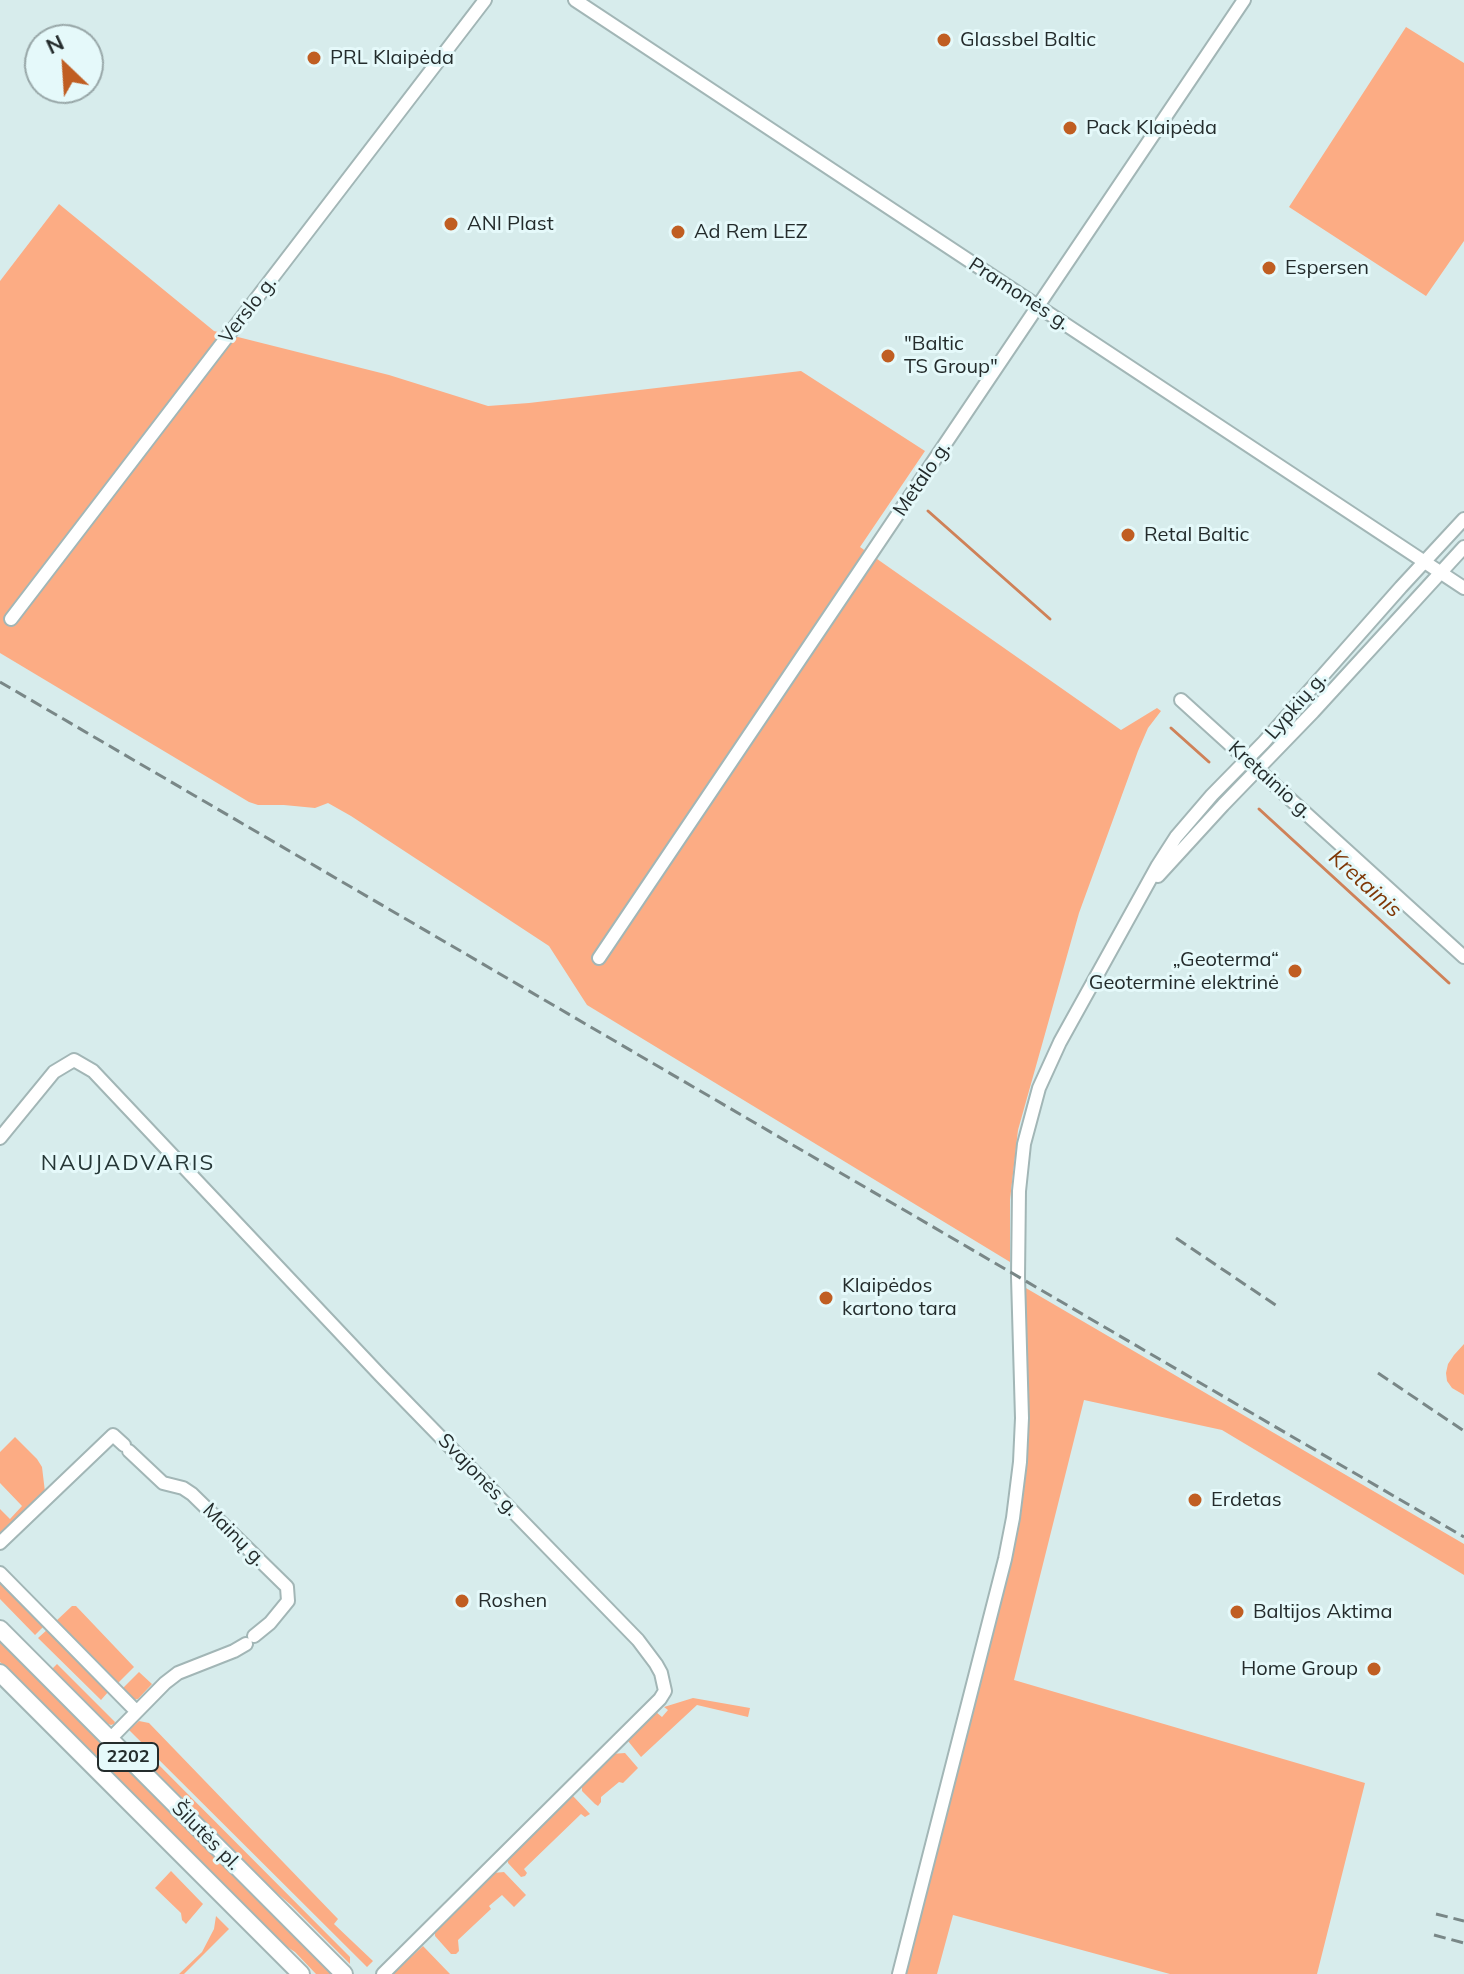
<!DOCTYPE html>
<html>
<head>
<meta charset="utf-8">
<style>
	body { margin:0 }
	#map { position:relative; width:1464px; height:1974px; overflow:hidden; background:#d7ecec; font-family:Mulish,sans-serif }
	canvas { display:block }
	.north { position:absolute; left:24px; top:24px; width:80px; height:80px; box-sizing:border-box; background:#e5f9fa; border:2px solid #98a7a8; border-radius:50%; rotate:335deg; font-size:22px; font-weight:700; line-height:32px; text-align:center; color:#242c2c }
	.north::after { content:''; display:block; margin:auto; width:28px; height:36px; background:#c05e22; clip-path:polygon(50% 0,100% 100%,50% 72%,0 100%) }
</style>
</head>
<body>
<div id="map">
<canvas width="1464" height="1974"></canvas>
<div class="north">N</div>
</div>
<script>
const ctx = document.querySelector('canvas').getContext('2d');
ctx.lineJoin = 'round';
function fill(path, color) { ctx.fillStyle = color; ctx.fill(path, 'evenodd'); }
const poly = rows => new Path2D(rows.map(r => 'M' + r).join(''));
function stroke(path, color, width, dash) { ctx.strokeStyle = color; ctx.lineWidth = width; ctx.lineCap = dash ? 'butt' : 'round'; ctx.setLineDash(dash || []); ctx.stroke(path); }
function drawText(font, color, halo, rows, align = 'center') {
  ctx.font = font + ' Mulish,sans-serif'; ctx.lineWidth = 6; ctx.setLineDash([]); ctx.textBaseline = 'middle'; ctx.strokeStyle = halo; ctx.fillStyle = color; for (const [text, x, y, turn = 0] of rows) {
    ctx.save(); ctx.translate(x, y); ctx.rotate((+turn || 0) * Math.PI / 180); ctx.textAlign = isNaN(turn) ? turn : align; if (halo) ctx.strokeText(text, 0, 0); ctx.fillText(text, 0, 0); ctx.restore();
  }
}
const green = poly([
	[1406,27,1464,63,1464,241,1426,296,1289,207],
	[59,204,214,331,389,375,488,406,529,403,801,371,925,451,860,547,1121,730,1157,708,1161,711,1148,728,1138,751,1079,913,1018,1130,1010,1200,1010,1262,587,1005,549,946,351,816,328,803,315,808,284,805,258,805,249,802,0,653,0,281],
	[1019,1284,1464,1544,1464,1575,1222,1430,1084,1400,1014,1680,1365,1783,1317,1974,1170,1974,953,1915,937,1974,904,1974,1012,1547,1022,1497,1027,1434],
	[1464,1344,1464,1395,1452,1388,1447,1381,1446,1373,1448,1364,1454,1355],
	[15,1437,37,1459,42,1467,45,1492,0,1538,0,1509,10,1519,22,1506,0,1483,0,1452],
	[0,1583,44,1626,35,1635,0,1599],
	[72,1606,76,1606,134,1667,117,1684,55,1622],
	[48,1629,109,1691,101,1700,38,1638],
	[0,1641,333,1974,316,1974,295,1952,278,1941,202,1865,0,1662],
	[57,1664,115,1722,114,1724,111,1725,103,1722,51,1670],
	[139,1672,152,1684,138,1699,133,1700,122,1689],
	[693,1698,750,1708,748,1717,697,1705,641,1757,628,1741,629,1737,656,1712,662,1717,668,1710,664,1707],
	[139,1721,149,1723,338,1919,334,1924,373,1961,367,1967,129,1730],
	[137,1743,350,1957,350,1964,291,1905,259,1878,130,1746],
	[625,1753,638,1768,623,1783,619,1782,601,1797,601,1802,598,1806,595,1804,582,1791,582,1784,611,1754],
	[573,1796,590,1814,585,1817,581,1814,524,1869,527,1873,525,1876,521,1877,508,1863,508,1859,569,1797],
	[171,1871,203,1904,186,1924,182,1920,181,1913,155,1888],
	[504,1872,526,1895,514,1907,502,1895,489,1906,491,1909,458,1940,459,1951,456,1954,451,1954,435,1936,435,1933,493,1873],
	[216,1916,229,1929,184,1974,179,1974,202,1952,214,1929],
	[423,1946,450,1974,393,1974]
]);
const stream = poly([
	[928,511,1050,619],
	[1171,728,1209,762],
	[1259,809,1449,983]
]);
const minor = poly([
	[575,0,1464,588],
	[11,619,485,0],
	[1181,700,1464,957],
	[1158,876,1223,805,1313,712,1464,547],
	[599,958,1244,0],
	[0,1138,54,1072,74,1060,93,1071,381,1376,638,1640,656,1664,661,1673,665,1691,660,1699,383,1974],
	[129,1451,163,1483,183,1488,192,1494,287,1587,288,1601,270,1623,254,1636],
	[0,1543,113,1435,124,1445],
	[0,1573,136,1711],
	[110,1739,165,1683,178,1673,234,1651,246,1644],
	[899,1974,1005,1559,1013,1518,1020,1462,1022,1418,1018,1277,1019,1191,1024,1144,1039,1088,1060,1042,1158,865,1176,837,1212,795,1264,742,1401,587,1464,519]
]);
const major = poly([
	[0,1629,344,1974],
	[0,1673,301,1974]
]);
const rail = poly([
	[0,682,1464,1537],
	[1176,1238,1277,1306],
	[1378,1373,1464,1431],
	[1436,1914,1464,1921],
	[1434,1935,1464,1943]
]);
const markers = [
	[944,40,8,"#c05e22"],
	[314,58,8,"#c05e22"],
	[1070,128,8,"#c05e22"],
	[451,224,8,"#c05e22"],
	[678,232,8,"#c05e22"],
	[1269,268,8,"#c05e22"],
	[888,356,8,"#c05e22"],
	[1128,535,8,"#c05e22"],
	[1295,971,8,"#c05e22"],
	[826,1298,8,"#c05e22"],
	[1195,1500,8,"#c05e22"],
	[462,1601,8,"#c05e22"],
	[1237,1612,8,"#c05e22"],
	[1374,1669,8,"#c05e22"]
];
const shields = [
	[128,1757,60]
];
const shieldNames = [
	["2202",128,1757]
];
const poiNames = [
	["Glassbel Baltic",960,40],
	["PRL Klaipėda",330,58],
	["Pack Klaipėda",1086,128],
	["ANI Plast",467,224],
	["Ad Rem LEZ",694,232],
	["Espersen",1285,268],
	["\"Baltic",904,344],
	["TS Group\"",904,367],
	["Retal Baltic",1144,535],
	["„Geoterma“",1279,960,"right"],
	["Geoterminė elektrinė",1279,983,"right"],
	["Klaipėdos",842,1286],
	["kartono tara",842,1309],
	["Erdetas",1211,1500],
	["Roshen",478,1601],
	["Baltijos Aktima",1253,1612],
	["Home Group",1358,1669,"right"]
];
const streetNames = [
	["Pramonės g.",1019,294,33],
	["Verslo g.",248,310,-52],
	["Metalo g.",922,479,-56],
	["Lypkių g.",1296,706,-49],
	["Kretainio g.",1270,780,42],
	["Svajonės g.",478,1475,46],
	["Mainų g.",234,1535,45],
	["Šilutės pl.",206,1836,45]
];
const waterNames = [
	["Kretainis",1365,884,42]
];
const neighbourhoodNames = [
	["NAUJADVARIS",128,1163]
];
fill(green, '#fcac84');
stroke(stream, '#cf8158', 3);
stroke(minor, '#a2b6b6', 16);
stroke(major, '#a2b6b6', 20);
stroke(minor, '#fff', 12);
stroke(major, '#fff', 16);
stroke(rail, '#798787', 3, [12, 6]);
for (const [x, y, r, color] of markers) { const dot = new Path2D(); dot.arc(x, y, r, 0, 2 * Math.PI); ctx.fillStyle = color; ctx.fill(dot); stroke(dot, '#e5f9fa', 3); }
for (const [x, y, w] of shields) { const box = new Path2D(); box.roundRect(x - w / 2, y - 14, w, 28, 6); ctx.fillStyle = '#e5f9fa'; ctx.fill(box); stroke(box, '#242c2c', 2); }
drawText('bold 18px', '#242c2c', null, shieldNames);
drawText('20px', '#242c2c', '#e5f9fa', poiNames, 'left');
drawText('20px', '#242c2c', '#e5f9fa', streetNames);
drawText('italic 22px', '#7f3807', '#e5f9fa', waterNames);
ctx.letterSpacing = '2px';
drawText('22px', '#253636', '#e5f9fa', neighbourhoodNames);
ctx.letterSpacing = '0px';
</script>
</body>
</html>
